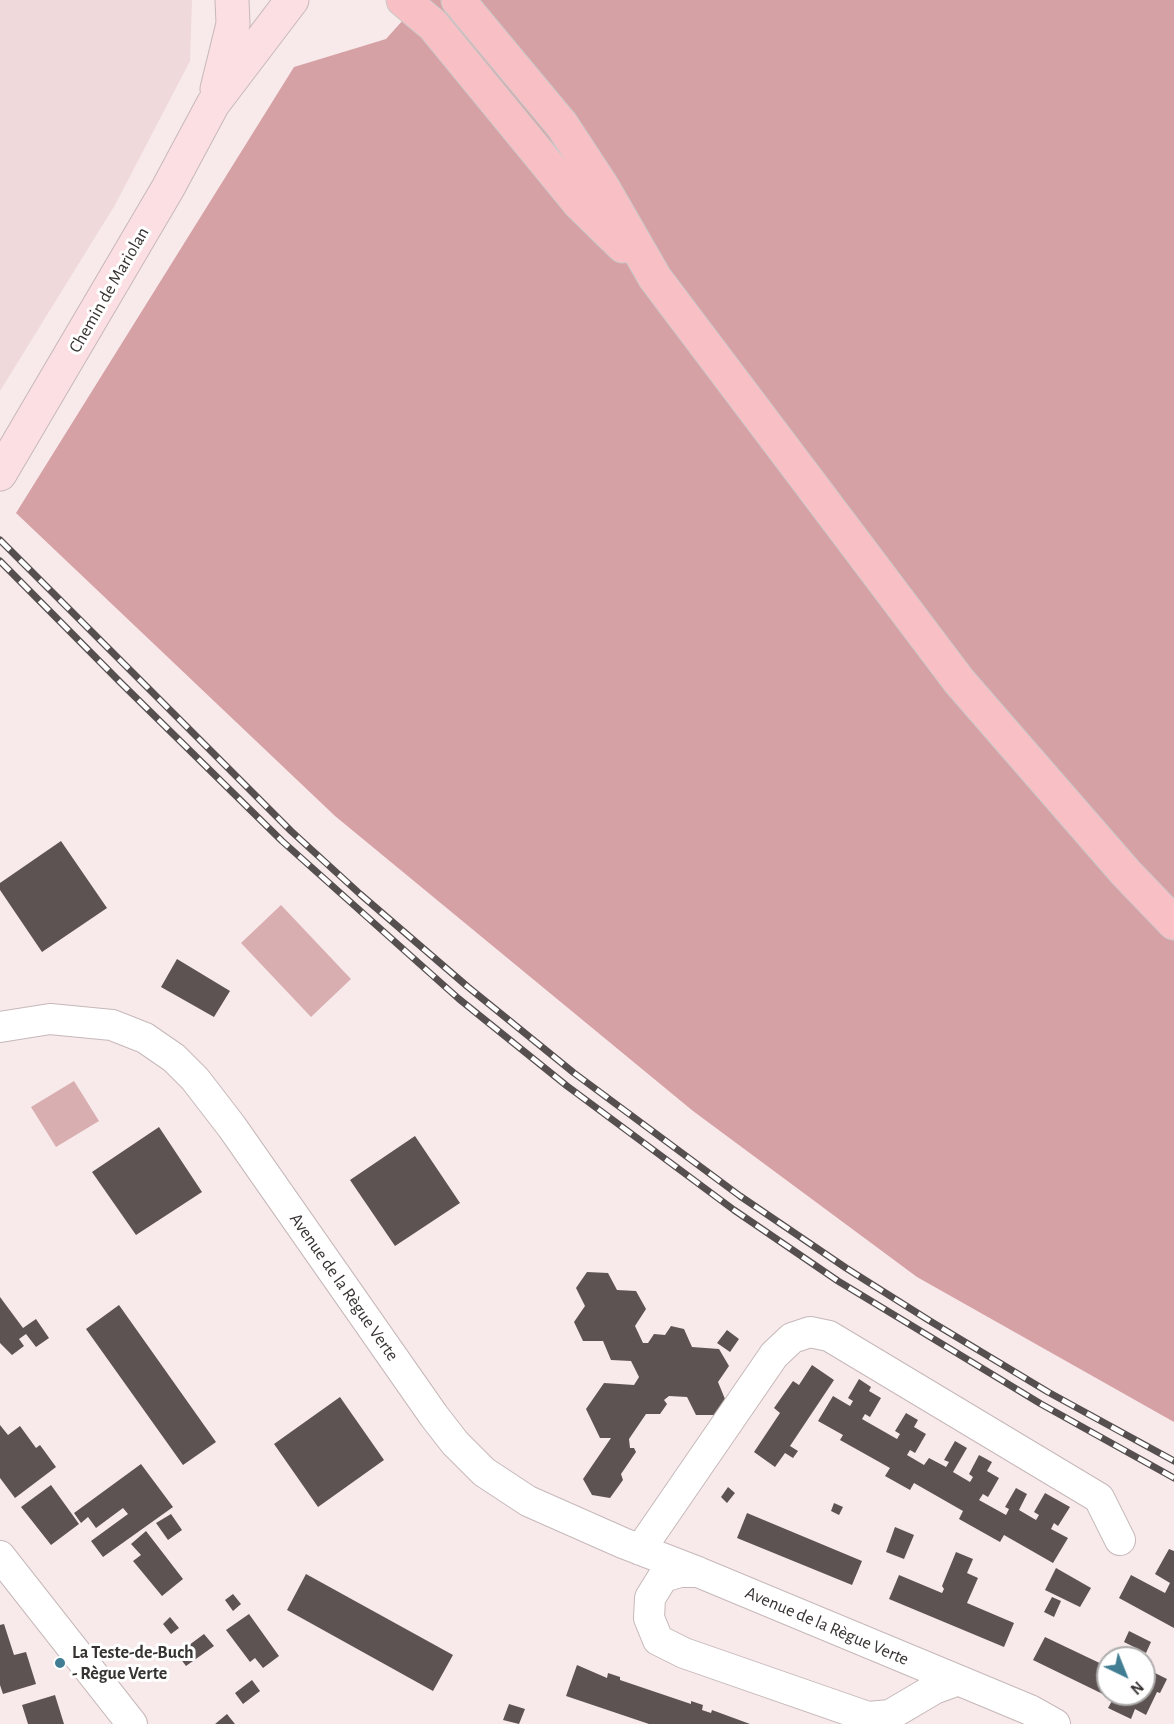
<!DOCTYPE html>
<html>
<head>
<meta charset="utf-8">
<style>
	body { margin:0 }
	#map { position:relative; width:1174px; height:1724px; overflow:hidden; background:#f8eaeb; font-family:"Alegreya Sans",sans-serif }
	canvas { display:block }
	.north { position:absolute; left:1096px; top:1646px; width:60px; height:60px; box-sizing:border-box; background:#fff; border:2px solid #afadad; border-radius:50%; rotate:137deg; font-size:16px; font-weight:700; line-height:24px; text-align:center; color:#383333 }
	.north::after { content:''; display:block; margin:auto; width:21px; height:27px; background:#417e94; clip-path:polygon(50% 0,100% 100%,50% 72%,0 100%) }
</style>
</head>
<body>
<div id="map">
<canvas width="1174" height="1724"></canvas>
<div class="north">N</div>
</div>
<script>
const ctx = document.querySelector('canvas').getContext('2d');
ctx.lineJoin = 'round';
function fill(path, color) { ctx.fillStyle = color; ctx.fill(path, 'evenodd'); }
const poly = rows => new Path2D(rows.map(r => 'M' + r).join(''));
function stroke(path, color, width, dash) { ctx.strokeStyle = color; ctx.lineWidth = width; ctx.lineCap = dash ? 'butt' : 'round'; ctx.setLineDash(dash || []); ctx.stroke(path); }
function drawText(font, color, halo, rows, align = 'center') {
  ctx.font = font + ' "Alegreya Sans",sans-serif'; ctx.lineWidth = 6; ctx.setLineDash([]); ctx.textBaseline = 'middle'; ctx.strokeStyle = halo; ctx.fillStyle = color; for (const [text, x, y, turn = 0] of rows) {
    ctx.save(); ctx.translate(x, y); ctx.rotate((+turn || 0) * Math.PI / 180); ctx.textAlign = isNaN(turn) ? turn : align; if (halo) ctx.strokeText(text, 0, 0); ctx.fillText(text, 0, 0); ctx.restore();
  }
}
const built = poly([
	[0,0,192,0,190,61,115,205,0,391]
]);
const green = poly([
	[281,905,351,979,311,1017,241,943],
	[74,1081,99,1121,56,1147,31,1107]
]);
const forest = poly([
	[421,0,1174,0,1174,1422,917,1277,693,1111,335,816,16,513,294,67,386,39]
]);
const building = poly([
	[61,841,107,908,42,952,0,890,0,883],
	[177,959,230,991,214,1017,161,987],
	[159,1127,202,1192,136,1235,92,1172],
	[415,1136,460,1203,395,1246,350,1180],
	[587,1272,608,1273,617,1290,636,1291,646,1309,635,1326,643,1343,648,1343,654,1334,665,1335,671,1326,684,1329,692,1347,719,1349,729,1366,718,1382,725,1399,714,1415,696,1415,687,1397,669,1396,664,1400,667,1404,660,1414,646,1414,629,1439,630,1448,634,1448,636,1452,621,1474,623,1480,610,1498,592,1495,583,1479,611,1438,600,1438,586,1409,604,1383,634,1385,639,1377,631,1361,611,1360,603,1341,583,1341,574,1322,585,1306,576,1288],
	[0,1297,23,1328,36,1319,49,1338,36,1347,26,1334,19,1339,24,1346,12,1355,0,1343],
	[119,1305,216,1442,183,1465,86,1329],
	[727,1330,739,1339,730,1352,717,1343],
	[812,1365,834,1380,790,1446,798,1451,793,1458,785,1453,775,1467,754,1452,780,1413,774,1408,793,1381,799,1385],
	[859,1379,871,1387,869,1391,881,1398,870,1417,865,1414,862,1419,897,1439,900,1434,895,1431,906,1413,918,1420,914,1427,926,1434,915,1453,910,1450,907,1455,924,1465,929,1458,946,1467,949,1462,944,1460,955,1441,967,1448,953,1472,970,1482,973,1477,969,1474,979,1455,992,1462,987,1471,999,1478,988,1497,983,1494,979,1500,1006,1515,1009,1509,1005,1507,1016,1488,1027,1494,1019,1510,1036,1520,1039,1515,1034,1512,1045,1493,1070,1507,1058,1526,1054,1523,1051,1529,1068,1538,1053,1563,1004,1535,1000,1542,959,1519,963,1511,914,1483,910,1490,885,1476,890,1468,840,1440,843,1435,818,1421,833,1396,850,1406,853,1401,848,1398],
	[340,1397,384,1460,318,1507,274,1444],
	[0,1425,8,1435,20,1426,36,1448,40,1445,56,1467,15,1498,0,1478],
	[141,1464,173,1507,103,1557,91,1541,128,1514,123,1508,96,1528,88,1517,81,1523,74,1513],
	[51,1485,79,1524,51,1545,21,1507],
	[728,1487,735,1493,727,1503,721,1497],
	[834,1503,843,1507,839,1515,831,1511],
	[747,1513,862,1561,852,1585,737,1538],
	[171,1514,182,1530,168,1540,156,1523],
	[895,1527,914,1535,904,1559,886,1552],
	[146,1531,183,1579,162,1596,133,1561,141,1555,131,1544],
	[1169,1549,1174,1551,1174,1628,1119,1598,1131,1575,1165,1593,1170,1583,1155,1574],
	[956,1552,973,1559,967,1573,978,1578,967,1603,1014,1623,1004,1647,889,1599,899,1575,942,1593,944,1589,942,1586],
	[1056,1568,1091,1588,1080,1607,1045,1590],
	[306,1574,453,1655,433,1691,287,1610],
	[233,1594,241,1604,233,1611,225,1600],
	[1052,1597,1061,1601,1054,1617,1044,1612],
	[249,1614,279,1656,263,1668,255,1658,250,1662,226,1630],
	[170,1617,179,1628,171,1634,163,1624],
	[4,1624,14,1655,26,1652,36,1684,3,1694,0,1685,0,1625],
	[1129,1631,1151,1642,1146,1653,1124,1642],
	[204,1634,214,1646,186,1666,177,1654],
	[1045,1637,1108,1667,1108,1694,1144,1694,1144,1681,1149,1670,1167,1679,1160,1693,1157,1692,1146,1715,1135,1709,1131,1719,1108,1708,1113,1699,1033,1660],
	[577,1665,607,1678,608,1673,620,1677,620,1680,691,1704,691,1701,703,1705,702,1710,711,1713,712,1710,750,1724,649,1724,566,1696],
	[252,1680,260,1691,243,1704,235,1693],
	[55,1695,64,1724,28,1724,22,1705],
	[509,1704,525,1709,519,1724,503,1720],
	[227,1714,235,1724,215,1724]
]);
const minor = poly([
	[0,1027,50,1019,112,1025,145,1038,174,1058,195,1079,232,1127,434,1416,455,1443,484,1472,528,1501,623,1543,698,1572,1030,1710,1055,1724],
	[640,1550,774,1355,792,1338,810,1332,829,1336,1099,1498,1120,1540],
	[0,1556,132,1724],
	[698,1572,680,1572,663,1577,650,1598,649,1618,658,1640,684,1653,868,1717,890,1715,934,1689,956,1681]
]);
const secondary = poly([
	[217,89,233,24,232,0],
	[0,474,168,188,213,104,292,0]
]);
const primary = poly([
	[403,0,433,25,579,203,623,246],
	[458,0,562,125,602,186,655,278,959,681,1126,873,1174,923]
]);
const rail = poly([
	[0,540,291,831,360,894,468,987,574,1073,740,1196,846,1268,930,1321,1048,1392,1174,1461],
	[0,561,121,683,282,841,459,999,567,1086,734,1210,838,1281,1041,1404,1174,1478]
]);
const markers = [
	[60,1663,6,"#417e94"]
];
const streetNames = [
	["Chemin de Mariolan",109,290,-60],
	["Avenue de la Règue Verte",344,1287,55],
	["Avenue de la Règue Verte",827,1626,23]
];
const poiNames = [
	["La Teste-de-Buch",72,1653],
	["- Règue Verte",72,1674]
];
fill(built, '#efd9da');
fill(green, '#d9aeb1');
fill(forest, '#d5a1a5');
fill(building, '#5e5353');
stroke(minor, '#c6b8b9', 32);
stroke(secondary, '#c6b8b9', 35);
stroke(primary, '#cbcaca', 35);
stroke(minor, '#fff', 30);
stroke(secondary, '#fcdfe2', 33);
stroke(primary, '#f8bfc4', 33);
stroke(rail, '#564f4f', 7);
stroke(rail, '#fff', 4.5, [14]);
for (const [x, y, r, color] of markers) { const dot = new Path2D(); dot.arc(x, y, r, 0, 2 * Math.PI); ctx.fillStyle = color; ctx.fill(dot); stroke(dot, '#fff', 2); }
drawText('18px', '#383333', '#fff', streetNames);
drawText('bold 18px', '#383333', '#fff', poiNames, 'left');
</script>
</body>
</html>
